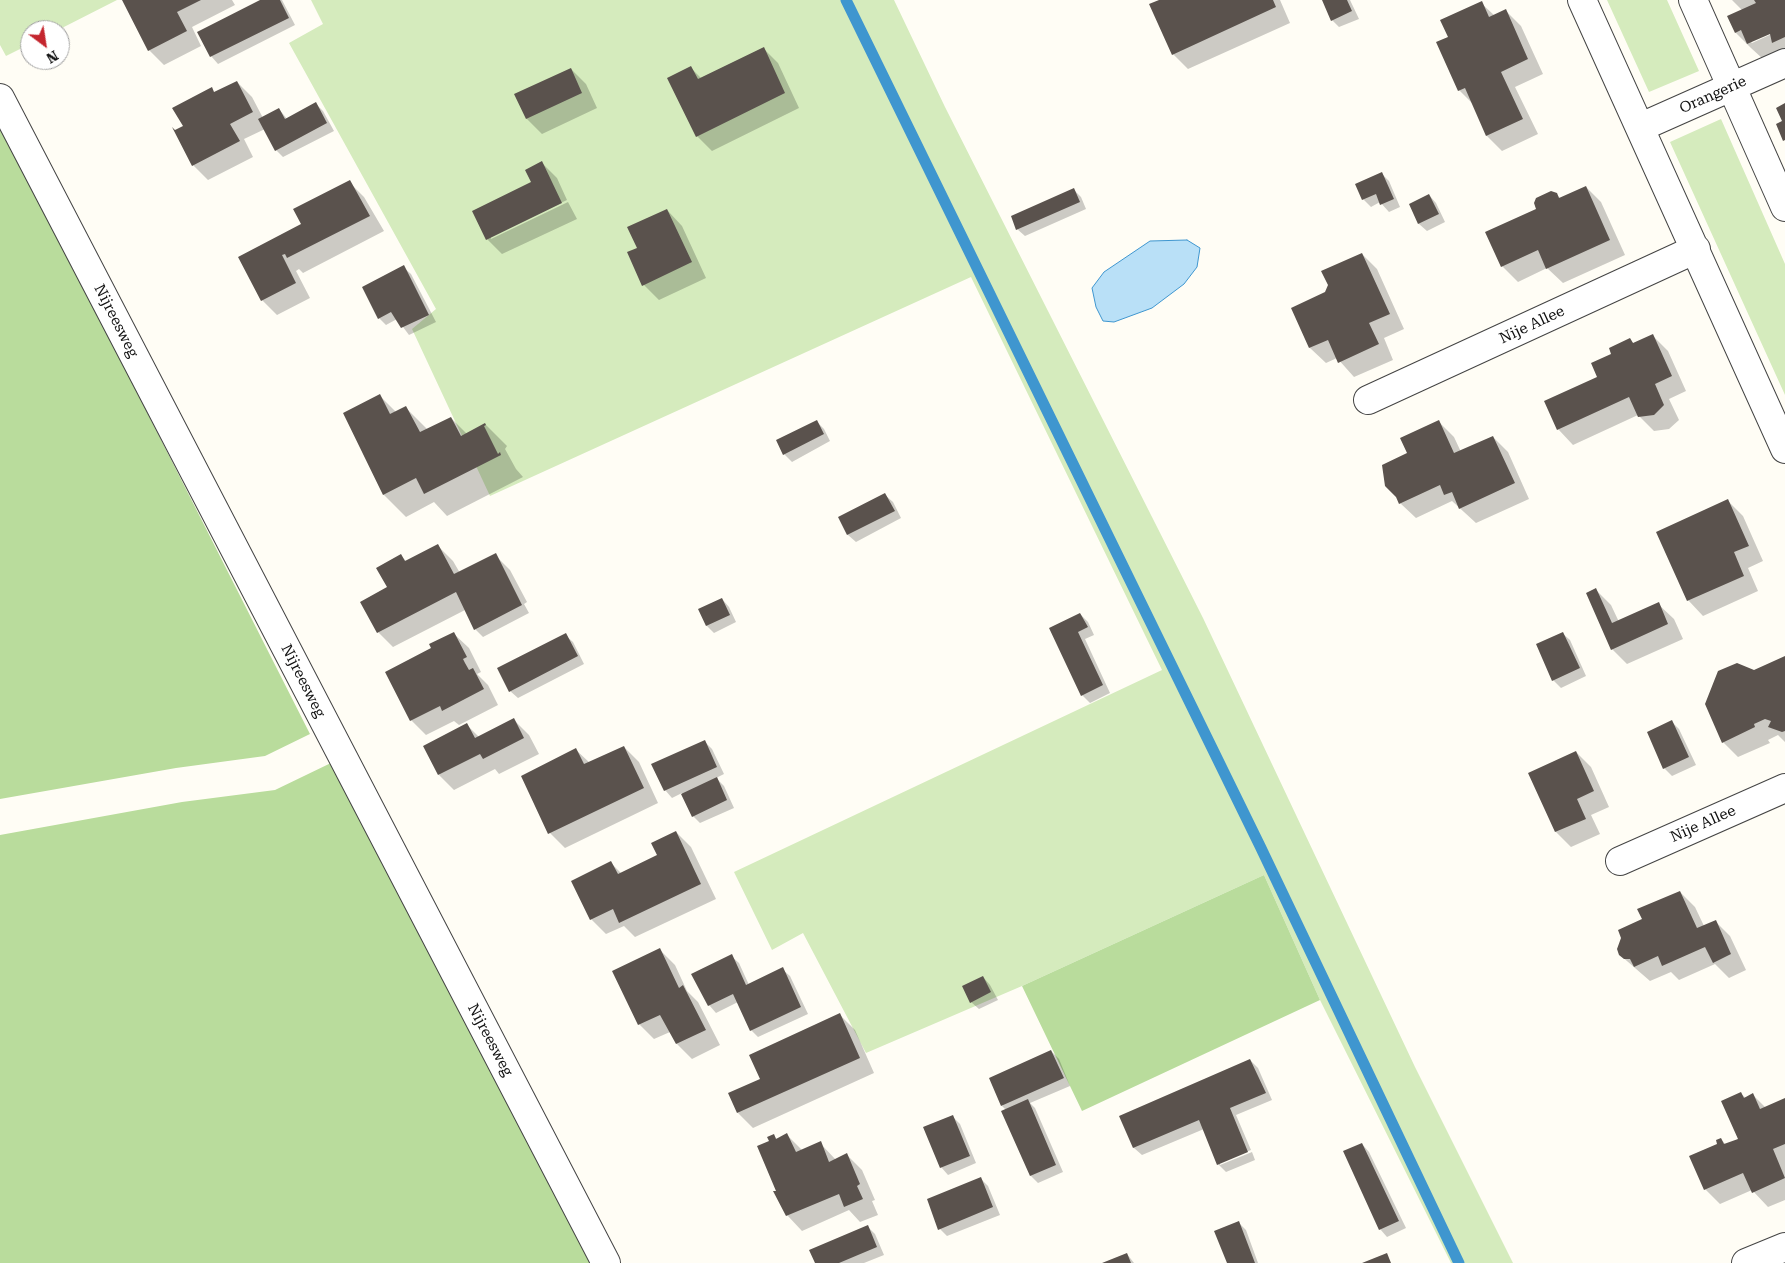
<!DOCTYPE html>
<html>
<head>
<meta charset="utf-8">
<style>
	body { margin:0 }
	#map { position:relative; width:1785px; height:1263px; overflow:hidden; background:#fffdf5; font-family:"Roboto Serif",serif }
	canvas { display:block }
	.north { position:absolute; left:20px; top:20px; width:50px; height:50px; box-sizing:border-box; background:#fff; border:1px solid #a0a0a0; border-radius:50%; rotate:149deg; font-size:14px; font-weight:700; line-height:20px; text-align:center; color:#111 }
	.north::after { content:''; display:block; margin:auto; width:18px; height:22px; background:#c4262e; clip-path:polygon(50% 0,100% 100%,50% 72%,0 100%) }
</style>
</head>
<body>
<div id="map">
<canvas width="1785" height="1263"></canvas>
<div class="north">N</div>
</div>
<script>
const ctx = document.querySelector('canvas').getContext('2d');
ctx.lineJoin = 'round';
function fill(path, color) { ctx.fillStyle = color; ctx.fill(path, 'evenodd'); }
const poly = rows => new Path2D(rows.map(r => 'M' + r).join(''));
function stroke(path, color, width, dash) { ctx.strokeStyle = color; ctx.lineWidth = width; ctx.lineCap = dash ? 'butt' : 'round'; ctx.setLineDash(dash || []); ctx.stroke(path); }
function drawText(font, color, halo, rows, align = 'center') {
  ctx.font = font + ' "Roboto Serif",serif'; ctx.lineWidth = 5; ctx.setLineDash([]); ctx.textBaseline = 'middle'; ctx.strokeStyle = halo; ctx.fillStyle = color; for (const [text, x, y, turn = 0] of rows) {
    ctx.save(); ctx.translate(x, y); ctx.rotate((+turn || 0) * Math.PI / 180); ctx.textAlign = isNaN(turn) ? turn : align; if (halo) ctx.strokeText(text, 0, 0); ctx.fillText(text, 0, 0); ctx.restore();
  }
}
const green = poly([
	[0,0,117,0,58,30,30,30,30,44,6,56,0,45],
	[311,0,894,0,945,107,1203,618,1415,1067,1513,1263,1451,1263,1320,1000,1264,875,1022,986,866,1053,803,933,772,950,734,872,1162,670,971,277,490,496,412,329,436,309,289,43,323,24],
	[1607,0,1667,0,1699,71,1649,92],
	[1721,119,1785,264,1785,395,1670,142]
]);
const forest = poly([
	[0,128,28,177,310,734,265,756,176,768,0,799],
	[333,762,592,1263,0,1263,0,835,182,802,275,790],
	[1264,875,1320,1000,1082,1111,1022,986]
]);
const water = poly([
	[1187,240,1200,248,1197,267,1184,284,1152,308,1114,322,1103,321,1096,307,1092,288,1104,272,1150,241,1187,240]
]);
const shadow = poly([
	[123,0,232,0,235,5,192,27,201,46,164,65,149,50],
	[263,0,282,0,295,25,218,64,211,56],
	[1162,0,1280,0,1290,23,1188,69,1173,54],
	[1324,0,1350,0,1359,19,1339,27,1332,20],
	[1732,0,1785,0,1785,52,1783,50,1763,59,1751,48,1736,33,1728,17,1742,10],
	[1775,30,1776,32,1752,43,1750,41],
	[1481,3,1495,16,1506,11,1521,26,1543,74,1515,87,1538,134,1502,151,1487,136,1473,104,1459,90,1449,38],
	[763,48,778,63,799,108,712,151,697,136,691,68,701,78],
	[571,69,586,84,597,108,542,134,527,119,516,95],
	[237,82,252,97,263,118,279,109,287,119,316,104,323,111,334,131,283,157,276,150,265,129,244,139,253,157,208,180,193,165,185,127,215,93],
	[542,163,557,178,567,200,491,236,491,239,568,202,577,219,502,254,487,239,533,182],
	[1382,174,1389,181,1400,207,1389,212,1380,202,1371,207,1363,199],
	[349,182,364,197,384,231,303,273,299,269,296,271,310,298,277,315,262,300,239,257,303,225],
	[1586,187,1601,202,1625,255,1563,283,1547,268,1518,282,1502,266,1487,233,1538,210,1556,194,1561,199],
	[1074,190,1081,197,1086,209,1025,236,1017,229],
	[1429,195,1436,203,1445,222,1427,231,1419,224,1410,205],
	[667,210,682,226,706,278,659,300,644,285,628,253,639,248],
	[1362,254,1377,269,1404,329,1384,338,1393,360,1354,377,1337,358,1326,363,1310,348,1293,308,1326,293],
	[403,267,411,274,436,322,409,335,397,319,386,325,379,318],
	[1653,336,1668,351,1686,391,1669,399,1679,420,1669,429,1654,431,1638,415,1573,445,1558,429,1630,340,1634,344],
	[380,396,396,412,406,408,428,430,451,418,467,434,485,424,507,446,505,449,516,469,523,477,447,516,434,502,406,517,384,495,345,413],
	[816,421,824,429,830,441,792,462,784,454],
	[1439,422,1454,437,1461,452,1493,437,1508,452,1529,499,1476,523,1452,501,1416,518,1400,503,1409,454],
	[885,495,893,502,901,518,856,542,848,535,840,518],
	[1728,501,1743,516,1763,561,1748,568,1758,591,1703,616,1688,600],
	[438,546,453,561,460,573,495,555,510,570,527,602,524,604,529,613,483,637,475,629,465,610,393,647,378,632,389,588,401,556,407,562],
	[1596,590,1611,605,1619,622,1658,604,1674,619,1683,639,1627,664,1612,649],
	[722,599,729,607,736,622,714,633,707,626,699,610],
	[1080,614,1088,622,1094,635,1085,639,1110,693,1090,703,1082,695,1050,629],
	[453,633,469,648,481,672,477,674,488,685,498,705,459,725,454,721,426,735,411,720],
	[1562,633,1570,640,1586,676,1561,688,1553,680,1537,645],
	[565,635,573,642,584,664,518,698,510,691],
	[1785,658,1785,742,1778,735,1768,740,1770,743,1738,757,1723,742,1754,672],
	[514,720,529,735,539,754,499,774,495,769,454,790,439,775,467,725,479,737],
	[1672,722,1679,729,1696,765,1672,776,1664,768],
	[704,741,712,749,724,774,716,778,724,786,734,808,700,823,693,816,682,793,672,798,665,790],
	[624,747,639,762,658,803,565,848,550,833,576,750,590,763],
	[1576,752,1591,767,1609,807,1591,815,1600,834,1571,847,1556,832,1530,773],
	[676,832,691,847,716,899,635,937,624,926,606,934,591,919,611,863,622,874,659,856],
	[1680,892,1695,907,1704,926,1715,921,1730,936,1746,970,1729,978,1715,964,1679,980,1671,972,1650,981,1620,955,1643,920],
	[660,950,675,965,687,991,698,1002,720,1045,692,1059,677,1044,670,1032,654,1039,639,1024],
	[731,956,739,963,749,985,782,969,790,976,808,1014,758,1037,751,1030,738,1002,716,1013,709,1005],
	[983,977,990,985,998,1000,979,1009,971,1002],
	[840,1015,855,1030,874,1073,753,1128,738,1113,762,1079],
	[1051,1051,1059,1059,1070,1086,1030,1103,1035,1108,1063,1172,1038,1183,1031,1176,1003,1111,1006,1110,1002,1106],
	[1250,1060,1258,1068,1272,1100,1236,1115,1251,1150,1220,1162,1220,1165,1252,1152,1255,1160,1226,1172,1218,1164,1204,1129,1142,1155,1134,1148,1121,1117],
	[1741,1094,1746,1098,1753,1095,1766,1108,1785,1099,1785,1200,1768,1207,1752,1190,1720,1204,1705,1189,1721,1139,1726,1145,1739,1139],
	[953,1117,960,1124,976,1163,948,1175,941,1167],
	[787,1135,802,1150,820,1143,836,1160,847,1155,862,1170,875,1200,872,1201,878,1215,860,1222,849,1210,802,1231,787,1215,777,1191,770,1142,774,1136,777,1139],
	[1362,1144,1369,1152,1406,1228,1387,1237,1380,1229],
	[980,1178,988,1186,1000,1215,947,1236,940,1229],
	[1239,1223,1246,1230,1258,1263,1228,1263],
	[868,1227,875,1234,884,1255,864,1263,816,1263],
	[1127,1254,1134,1263,1106,1263]
]);
const stream = poly([
	[846,0,1260,846,1459,1263]
]);
const building = poly([
	[122,0,201,0,177,12,187,31,148,51],
	[260,0,280,0,289,18,210,57,197,32],
	[1159,0,1273,0,1276,7,1172,55,1149,4],
	[1322,0,1347,0,1352,11,1331,21],
	[1754,0,1785,0,1785,37,1772,43,1770,34,1747,44,1741,30,1735,33,1727,16,1756,3],
	[1482,1,1489,17,1506,9,1528,59,1501,72,1523,119,1486,136,1465,88,1458,91,1436,42,1448,37,1440,20],
	[764,47,785,93,696,137,667,78,691,66,698,79],
	[571,68,582,93,526,119,514,94],
	[237,81,253,112,230,124,240,141,192,166,172,127,175,130,183,126,172,108,212,87,214,92],
	[316,102,327,123,275,151,258,119,279,108,285,119],
	[1785,103,1785,140,1783,141,1776,124,1782,121,1776,108],
	[542,161,562,203,486,240,472,211,531,182,525,170],
	[1382,172,1394,199,1380,205,1376,194,1362,200,1355,184],
	[350,180,370,216,287,258,285,254,282,255,296,283,261,301,238,257,301,224,293,209],
	[1586,186,1610,240,1546,269,1538,250,1501,267,1485,232,1536,209,1534,203,1536,198,1551,191,1557,193,1559,198],
	[1074,188,1080,202,1016,230,1011,216],
	[1429,194,1439,214,1418,224,1409,204],
	[667,209,692,262,642,286,627,252,637,248,627,227],
	[1362,253,1390,314,1369,323,1379,344,1338,363,1328,340,1309,348,1291,308,1325,292,1328,285,1321,271],
	[404,265,429,315,401,328,391,312,378,319,362,287],
	[1653,334,1672,376,1655,384,1664,405,1654,415,1638,417,1629,397,1557,430,1544,401,1597,377,1591,363,1611,354,1609,348,1630,338,1633,343],
	[380,394,390,414,406,406,420,432,451,417,461,436,485,423,486,425,484,426,498,454,500,452,501,455,424,494,416,478,383,495,343,413],
	[817,420,824,434,783,455,776,440],
	[1439,420,1454,453,1493,436,1515,483,1459,509,1452,492,1444,495,1440,485,1399,504,1396,497,1385,486,1382,465,1407,453,1400,438],
	[885,493,895,511,847,535,838,517],
	[1728,499,1749,546,1734,552,1744,576,1687,601,1656,532],
	[438,544,454,574,496,553,522,605,474,630,456,592,377,633,360,602,387,587,376,568,401,554,405,561],
	[1596,588,1612,623,1659,602,1668,624,1611,650,1586,593],
	[722,598,730,615,706,626,698,609],
	[1080,613,1088,627,1078,632,1103,685,1081,696,1049,628],
	[454,632,467,657,463,659,465,663,469,670,473,668,484,689,442,711,440,706,410,721,385,672,431,648,429,644],
	[1563,632,1580,668,1552,681,1536,644],
	[566,633,578,656,509,692,497,668],
	[1785,656,1785,731,1782,732,1768,727,1771,721,1765,719,1754,724,1755,727,1722,743,1705,704,1718,671,1737,663,1754,670],
	[514,718,524,738,483,759,480,754,438,775,423,746,467,723,475,738],
	[1672,720,1689,757,1663,769,1647,732],
	[705,740,717,767,664,791,651,764],
	[624,746,644,788,548,834,521,776,576,748,584,764],
	[1576,751,1594,791,1577,799,1586,819,1555,832,1528,773],
	[717,777,727,800,692,817,681,794],
	[676,831,701,884,619,923,613,909,590,920,571,881,611,861,618,874,657,855,651,843],
	[1680,891,1697,928,1716,920,1731,954,1713,963,1705,947,1662,966,1658,956,1634,967,1630,959,1624,959,1619,955,1617,949,1621,938,1618,930,1642,919,1637,909],
	[660,948,679,988,683,985,706,1030,676,1044,660,1015,638,1025,612,971],
	[732,954,746,985,783,967,801,1007,750,1031,733,994,708,1006,691,974],
	[983,976,991,992,970,1003,962,986],
	[840,1013,860,1058,737,1113,728,1093,760,1079,749,1055],
	[1051,1050,1064,1078,1001,1106,989,1078],
	[1250,1059,1266,1093,1230,1108,1248,1152,1217,1165,1199,1120,1133,1148,1119,1116],
	[1741,1092,1744,1098,1753,1093,1760,1109,1785,1098,1785,1144,1773,1149,1785,1178,1752,1193,1743,1173,1704,1190,1689,1156,1717,1144,1716,1140,1721,1138,1724,1144,1738,1139,1721,1101],
	[1028,1099,1056,1165,1030,1176,1001,1111],
	[953,1115,970,1156,940,1168,923,1127],
	[787,1133,796,1152,821,1141,829,1162,847,1153,860,1184,857,1186,863,1199,844,1207,839,1194,786,1216,773,1191,776,1191,757,1146,769,1141,767,1137,774,1134,776,1139],
	[1362,1143,1399,1221,1379,1230,1343,1151],
	[981,1177,993,1207,938,1230,927,1199],
	[1239,1221,1255,1263,1227,1263,1214,1231],
	[868,1225,877,1247,839,1263,815,1263,809,1250],
	[1127,1253,1131,1263,1102,1263],
	[1387,1253,1391,1263,1362,1263]
]);
const street = poly([
	[1582,0,1785,449],
	[1693,0,1785,207],
	[0,98,606,1263],
	[1641,127,1785,63],
	[1368,400,1696,249],
	[1620,861,1785,788],
	[1746,1263,1785,1247]
]);
const streetNames = [
	["Orangerie",1713,95,-24],
	["Nijreesweg",116,321,63],
	["Nije Allee",1532,325,-25],
	["Nijreesweg",303,681,63],
	["Nije Allee",1703,824,-24],
	["Nijreesweg",490,1040,62]
];
fill(green, '#d5ebbd');
fill(forest, '#b9dc9c');
fill(water, '#b9e0f7');
stroke(water, '#3f96cf', 1);
fill(shadow, '#0003');
stroke(stream, '#3f96cf', 11);
fill(building, '#5a524d');
stroke(street, '#444', 30);
stroke(street, '#fff', 28);
drawText('15px', '#111', '#fff', streetNames);
</script>
</body>
</html>
